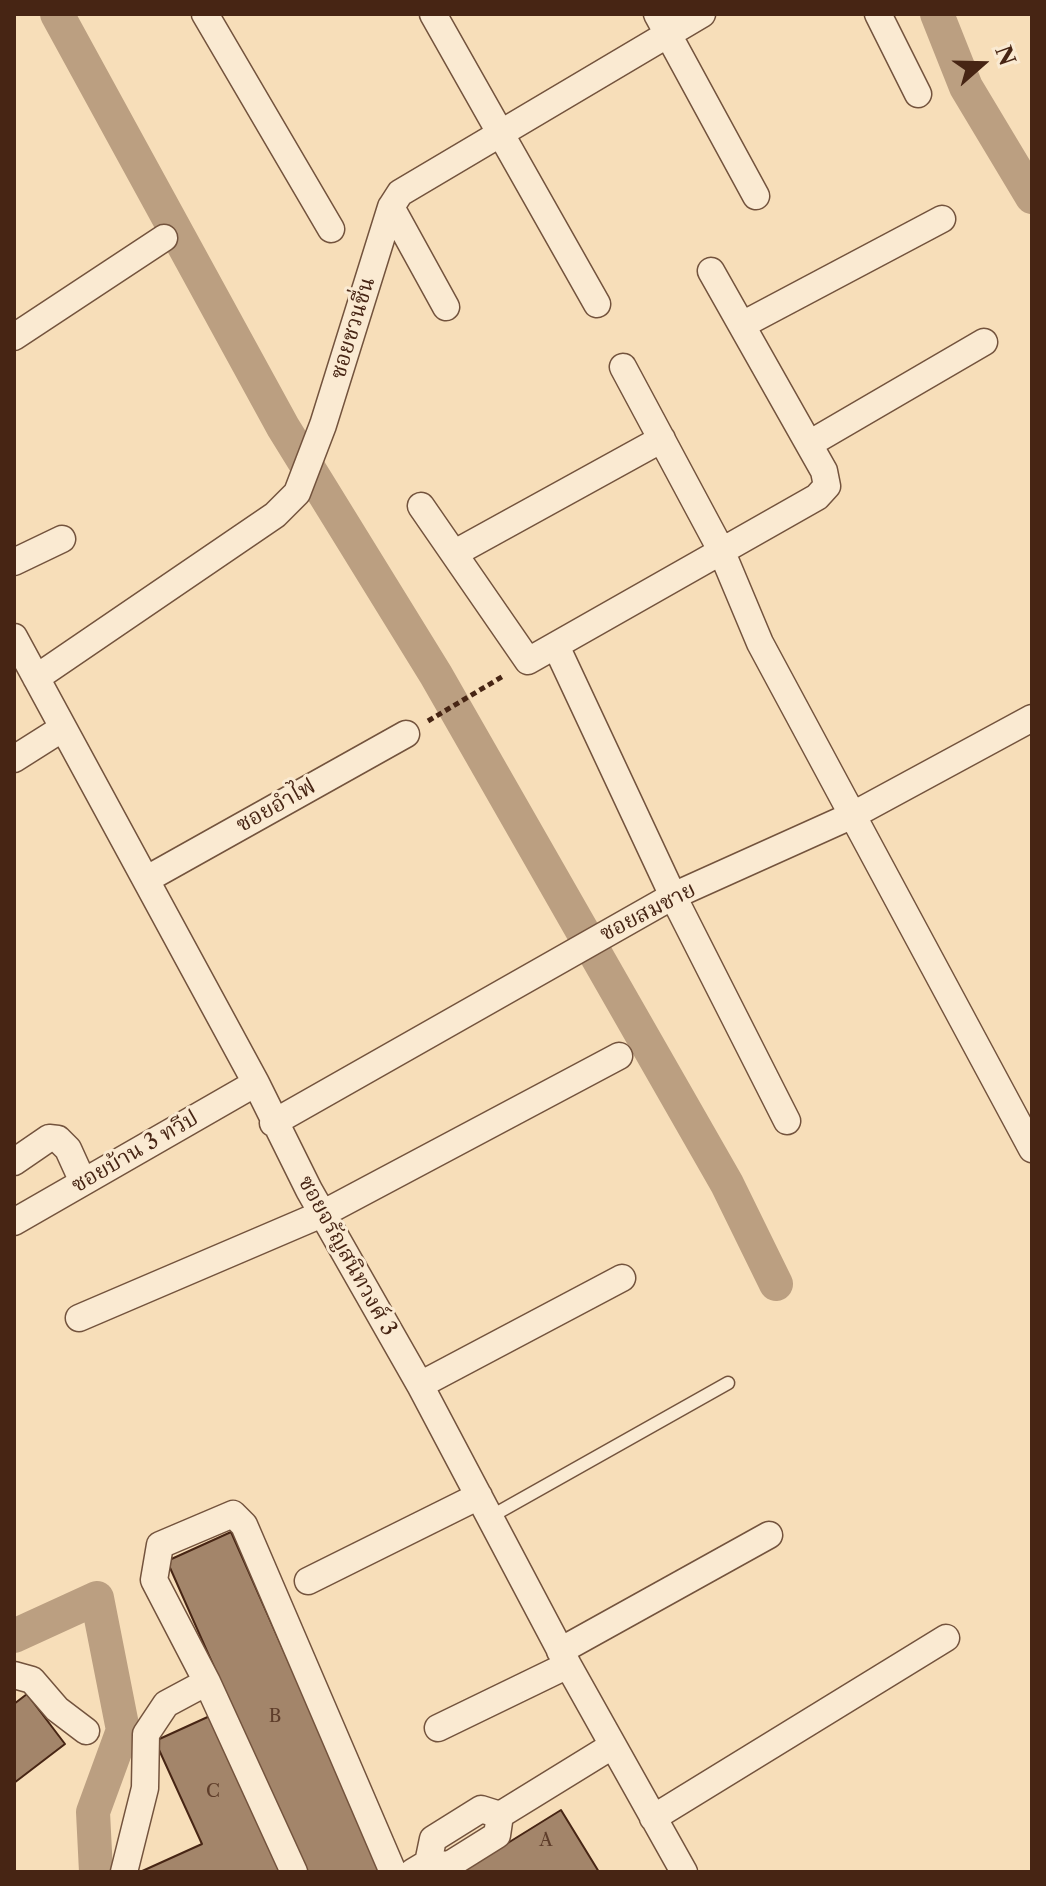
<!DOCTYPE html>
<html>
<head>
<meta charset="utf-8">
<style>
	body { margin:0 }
	#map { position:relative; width:1046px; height:1886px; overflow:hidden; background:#f7deb9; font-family:"Libre Caslon Text",serif }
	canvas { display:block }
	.frame { position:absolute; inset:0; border:16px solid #472514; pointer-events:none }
	.north { position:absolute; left:942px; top:24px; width:80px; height:80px; -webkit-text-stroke:6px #faead2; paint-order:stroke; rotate:70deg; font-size:22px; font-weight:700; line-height:32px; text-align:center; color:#472514 }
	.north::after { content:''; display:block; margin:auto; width:28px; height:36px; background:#472514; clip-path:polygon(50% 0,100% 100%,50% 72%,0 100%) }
</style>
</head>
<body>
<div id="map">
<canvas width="1046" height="1886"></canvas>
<div class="frame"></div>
<div class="north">N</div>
</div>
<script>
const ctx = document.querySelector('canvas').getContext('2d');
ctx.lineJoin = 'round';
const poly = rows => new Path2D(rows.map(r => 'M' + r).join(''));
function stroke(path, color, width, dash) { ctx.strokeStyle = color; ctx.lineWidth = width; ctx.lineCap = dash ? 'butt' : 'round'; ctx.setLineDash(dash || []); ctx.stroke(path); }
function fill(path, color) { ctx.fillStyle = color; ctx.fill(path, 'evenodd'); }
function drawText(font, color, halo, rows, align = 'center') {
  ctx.font = font + ' "Libre Caslon Text","Noto Serif Thai",serif'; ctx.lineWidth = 6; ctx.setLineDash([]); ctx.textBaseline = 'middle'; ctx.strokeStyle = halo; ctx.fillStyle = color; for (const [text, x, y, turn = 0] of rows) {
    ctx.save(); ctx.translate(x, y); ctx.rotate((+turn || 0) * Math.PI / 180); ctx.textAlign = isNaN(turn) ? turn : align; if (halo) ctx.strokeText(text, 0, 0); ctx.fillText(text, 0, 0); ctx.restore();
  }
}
const canal = poly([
	[57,14,283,427,436,675,727,1184,776,1284],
	[937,14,966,87,1032,197],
	[14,1636,97,1598,123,1730,93,1812,96,1872]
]);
const building = poly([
	[231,1532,382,1872,305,1872,167,1561,231,1532],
	[27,1694,65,1744,14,1783,14,1704,27,1694],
	[212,1715,284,1872,140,1872,202,1844,155,1741,212,1715],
	[561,1810,599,1872,461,1872,561,1810]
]);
const path = poly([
	[428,721,505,675]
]);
const lane = poly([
	[490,1517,728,1383]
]);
const street = poly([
	[205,14,331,229],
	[433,14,597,304],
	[657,14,756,196],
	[878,14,918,94],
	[391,207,446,307],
	[742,325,942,219],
	[14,337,164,238],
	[623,367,721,550,760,643,1032,1149],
	[809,444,984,342],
	[421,506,528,661,817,497,827,486,824,471,711,271],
	[455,553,662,439],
	[14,562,62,539],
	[14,637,256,1083,309,1190,420,1385,568,1665,684,1872],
	[556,646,673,896,787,1121],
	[36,678,275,515,297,493,323,425,391,207,400,193,702,14],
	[14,759,63,728],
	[147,879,406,734],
	[273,1123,673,896,853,815,1032,718],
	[14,1162,49,1138,58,1139,68,1149,83,1182],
	[14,1222,256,1083],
	[79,1318,322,1214,619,1056],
	[420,1385,622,1278],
	[308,1581,479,1496],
	[560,1651,769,1535],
	[14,1675,32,1680,57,1709,86,1731],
	[438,1728,568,1665],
	[653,1818,946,1638],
	[428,1863,433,1839,481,1809,500,1815,612,1746],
	[124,1872,145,1788,146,1734,166,1704,207,1682],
	[294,1872,207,1682,154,1580,160,1545,233,1514,244,1525,393,1872],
	[413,1872,428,1863,449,1865,497,1835,500,1815]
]);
const numberNames = [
	["B",275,1717],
	["C",213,1792],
	["A",546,1841]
];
const streetNames = [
	["ซอยชวนชื่น",353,328,-73],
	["ซอยอำไฟ",276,806,-29],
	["ซอยสมชาย",648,912,-27],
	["ซอยบ้าน 3 ทวีป",135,1152,-30],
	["ซอยจรัญสนิทวงศ์ 3",347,1256,61]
];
stroke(canal, '#bb9f81', 34);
fill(building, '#a3856a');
stroke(building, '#472514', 2);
stroke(lane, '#73533d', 15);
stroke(street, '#73533d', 29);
stroke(path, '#472514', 5, [6, 4]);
stroke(lane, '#faead2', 12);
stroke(street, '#faead2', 26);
drawText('18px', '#5e3d2a', null, numberNames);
drawText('22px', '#472514', '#faead2', streetNames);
</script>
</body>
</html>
